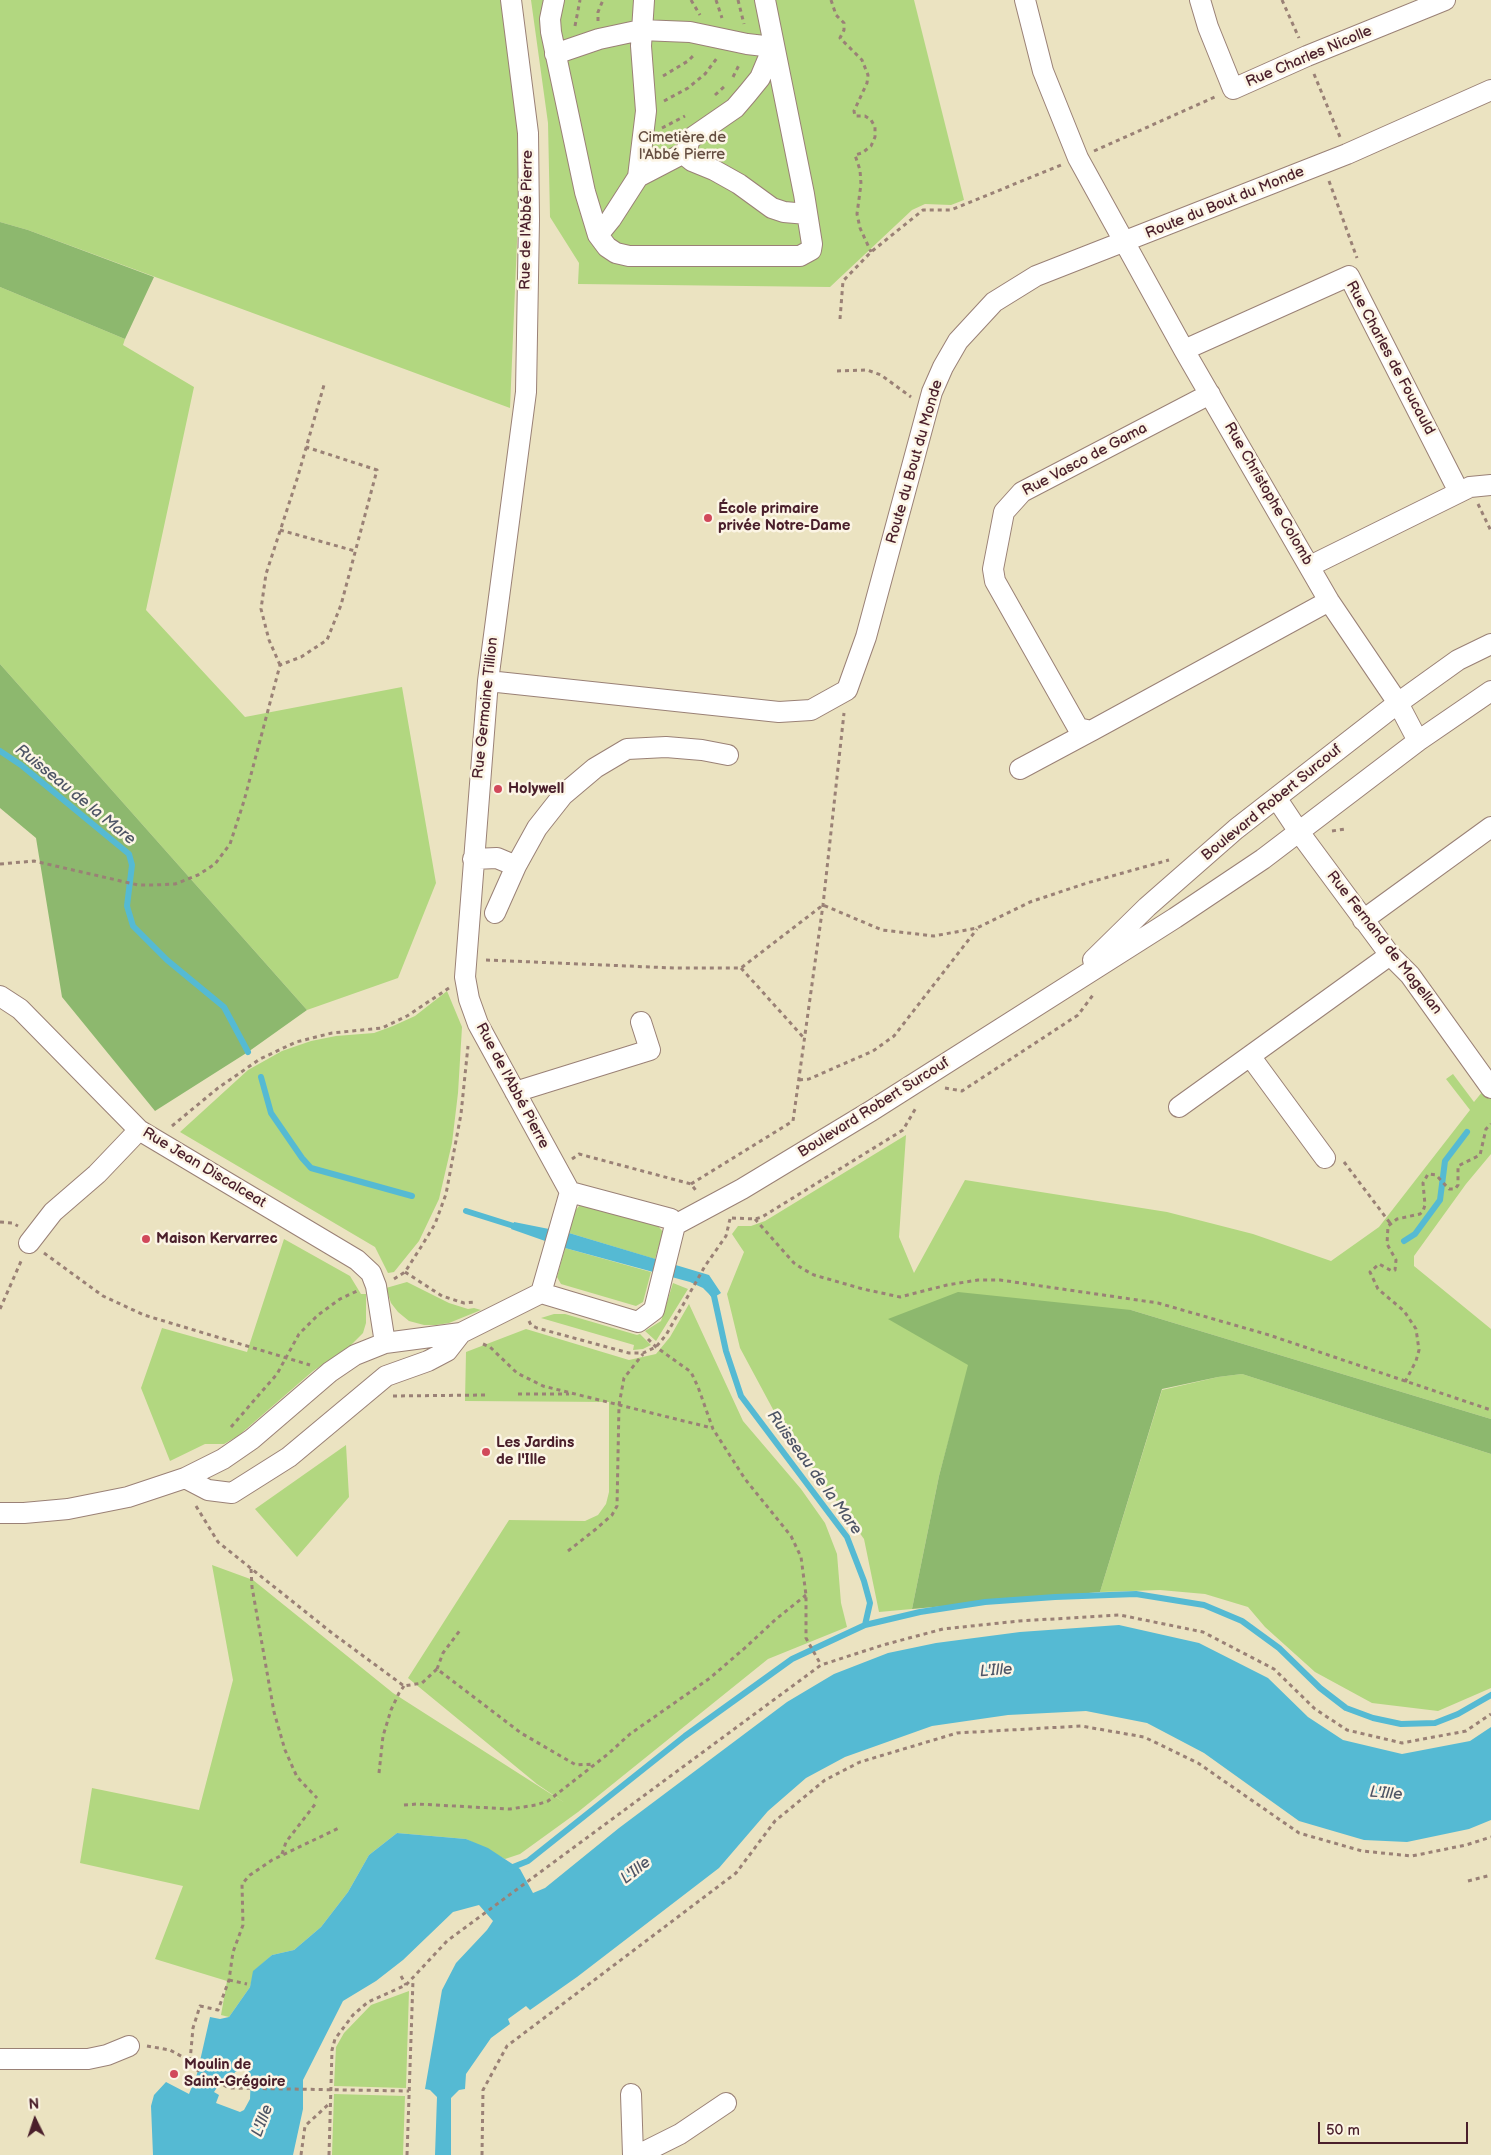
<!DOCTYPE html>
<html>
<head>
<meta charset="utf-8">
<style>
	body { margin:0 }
	#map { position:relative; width:1491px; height:2155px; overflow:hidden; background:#ebe3c1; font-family:"Balsamiq Sans",sans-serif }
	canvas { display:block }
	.north { position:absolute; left:10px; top:2095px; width:50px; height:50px; -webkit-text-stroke:4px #fcf5e5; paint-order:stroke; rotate:356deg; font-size:14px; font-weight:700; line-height:20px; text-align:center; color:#4a1f2b }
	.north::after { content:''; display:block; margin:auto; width:18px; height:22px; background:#4a1f2b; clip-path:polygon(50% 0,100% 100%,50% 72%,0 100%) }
	.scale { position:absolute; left:1318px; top:2122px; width:150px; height:22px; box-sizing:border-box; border:2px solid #4a1f2b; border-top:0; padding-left:6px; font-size:15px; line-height:18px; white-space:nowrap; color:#4a1f2b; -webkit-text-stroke:4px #fcf5e5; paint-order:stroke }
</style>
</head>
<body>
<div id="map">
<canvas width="1491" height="2155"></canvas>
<div class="north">N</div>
<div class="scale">50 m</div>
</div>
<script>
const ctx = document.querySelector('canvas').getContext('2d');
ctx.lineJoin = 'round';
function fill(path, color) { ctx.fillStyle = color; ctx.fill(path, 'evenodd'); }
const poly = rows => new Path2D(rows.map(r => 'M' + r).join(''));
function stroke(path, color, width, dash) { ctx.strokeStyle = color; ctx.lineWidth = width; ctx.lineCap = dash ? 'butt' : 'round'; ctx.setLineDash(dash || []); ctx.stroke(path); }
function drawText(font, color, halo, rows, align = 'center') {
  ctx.font = font + ' "Balsamiq Sans",sans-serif'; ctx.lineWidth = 5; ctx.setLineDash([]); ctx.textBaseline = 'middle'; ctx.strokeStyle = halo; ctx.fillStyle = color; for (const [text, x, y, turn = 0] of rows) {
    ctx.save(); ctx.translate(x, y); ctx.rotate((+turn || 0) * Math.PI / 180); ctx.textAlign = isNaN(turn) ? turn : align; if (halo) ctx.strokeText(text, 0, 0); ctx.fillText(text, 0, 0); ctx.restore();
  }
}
const green = poly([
	[0,0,501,0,517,115,520,170,510,408,28,230,0,222],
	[531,0,914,0,964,200,951,205,925,204,912,210,830,287,578,284,579,263,550,217,548,123],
	[0,287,125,339,123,345,194,387,146,610,245,717,402,687,436,883,398,978,307,1010,0,664],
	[447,991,462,1027,458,1093,452,1143,439,1199,419,1241,394,1272,388,1273,375,1247,180,1132,248,1070,282,1051,311,1041,336,1036,374,1033,393,1026,415,1016],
	[1453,1074,1474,1102,1491,1081,1491,1154,1466,1184,1414,1256,1414,1266,1491,1329,1491,1419,1131,1310,969,1365,939,1476,912,1609,879,1612,864,1539,818,1475,790,1441,740,1348,727,1294,744,1252,732,1234,738,1226,751,1226,765,1221,906,1135,899,1237,914,1273,965,1180,1167,1212,1253,1234,1331,1261,1379,1227,1470,1110,1446,1079],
	[580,1205,658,1226,663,1232,655,1259,569,1233,574,1212],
	[284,1239,350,1276,361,1294,366,1294,366,1323,363,1333,350,1346,313,1371,238,1436,224,1444,205,1444,170,1461,141,1388,162,1328,247,1352],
	[565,1248,651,1272,643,1302,636,1306,561,1284,557,1277],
	[407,1282,449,1303,468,1309,474,1308,481,1310,449,1323,436,1325,424,1325,409,1321,398,1312,391,1303,386,1288],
	[673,1283,688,1289,656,1341,645,1331,661,1321],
	[689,1304,743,1421,801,1489,825,1523,837,1554,841,1603,847,1627,768,1659,578,1812,520,1854,505,1859,466,1839,397,1833,369,1855,348,1892,321,1927,294,1950,272,1955,254,1971,250,1987,229,2017,221,2015,227,1981,155,1959,183,1886,80,1863,92,1788,199,1810,233,1680,212,1565,253,1580,393,1693,565,1803,537,1784,408,1678,509,1520,585,1521,598,1515,606,1504,609,1492,609,1402,465,1401,466,1352,526,1329,629,1360,656,1354,670,1337],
	[554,1314,565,1314,637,1335,640,1334,651,1345,643,1349,633,1350,634,1345,541,1318],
	[1242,1374,1491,1454,1491,1688,1438,1711,1372,1703,1315,1672,1265,1627,1248,1607,1205,1594,1160,1590,1100,1592,1162,1390,1218,1377],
	[346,1445,349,1497,297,1557,255,1509],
	[409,1991,406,2088,334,2086,336,2047,344,2033,371,2005],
	[334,2094,405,2096,403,2155,332,2155]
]);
const forest = poly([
	[0,222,28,230,154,277,125,339,0,287],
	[0,664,307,1010,248,1052,155,1111,62,997,36,838,0,808],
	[958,1292,1131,1310,1491,1419,1491,1454,1242,1374,1218,1377,1162,1389,1100,1592,912,1609,939,1476,968,1365,888,1319]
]);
const water = poly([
	[514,1222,569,1233,709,1275,721,1293,713,1298,703,1288,690,1282,565,1248,511,1229],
	[1119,1625,1199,1643,1268,1678,1308,1717,1343,1740,1402,1754,1470,1741,1491,1727,1491,1820,1469,1829,1407,1842,1364,1840,1299,1821,1204,1753,1147,1723,1086,1711,1008,1715,932,1726,845,1757,806,1778,768,1811,719,1868,577,1977,530,2010,526,2006,508,2019,510,2024,491,2038,466,2074,465,2089,459,2090,451,2098,451,2155,435,2155,437,2097,430,2090,425,2089,442,1990,456,1963,487,1930,493,1921,479,1905,453,1912,403,1960,376,1981,343,2001,303,2080,303,2109,293,2155,153,2155,151,2106,154,2095,166,2082,189,2094,197,2074,210,2017,220,2019,229,2017,250,1987,253,1971,272,1955,294,1950,321,1927,348,1892,369,1855,397,1833,466,1839,488,1848,520,1869,533,1893,545,1888,619,1828,787,1702,834,1674,888,1653,936,1643,1020,1632],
	[241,2069,246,2069,251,2074,250,2099,244,2110,240,2112,216,2103,219,2095,214,2092,222,2080,226,2081,230,2077,233,2077,235,2072]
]);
const stream = poly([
	[0,751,21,765,129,854,132,865,127,906,133,926,167,960,224,1007,248,1052],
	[261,1077,271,1113,302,1158,311,1168,412,1196],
	[466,1211,520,1228],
	[1404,1241,1415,1234,1440,1200,1445,1161,1467,1132],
	[711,1291,714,1296,726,1351,741,1396,847,1537,864,1581,870,1603,865,1625],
	[508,1869,528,1861,685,1736,792,1659,865,1625,920,1612,985,1602,1055,1597,1136,1594,1204,1605,1242,1621,1279,1648,1320,1688,1346,1708,1373,1718,1401,1724,1435,1723,1458,1714,1491,1695]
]);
const path = poly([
	[691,0,700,15],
	[716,0,722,18],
	[738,0,744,24],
	[831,0,836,15,844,23,844,30,840,38,862,60,868,75,867,83,854,111,855,116,865,116,871,120,875,127,875,137,871,146,862,153,855,155,860,170,861,184,857,214,860,228,871,252],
	[1282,0,1299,38],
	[598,21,598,12,603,0],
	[575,26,580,0],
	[1314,74,1340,137],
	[663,76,688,61,695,54],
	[733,77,740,63],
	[715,95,725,86],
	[664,101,688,88,705,74,717,58],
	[662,128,685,116],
	[1094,151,1217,96],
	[1329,181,1357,258],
	[840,319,843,281,871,252,923,210,951,210,1061,165],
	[837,371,867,370,881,375,911,397],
	[1478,504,1491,531],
	[280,530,355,551],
	[280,665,269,640,261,609,266,574,298,476,324,385],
	[1332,831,1345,829],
	[0,864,34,861,138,885,154,885,175,884,198,875,215,864,230,844,244,801,280,665,301,657,327,640,341,605,377,470,306,447],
	[486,960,674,968,741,968,823,905,882,930,934,936,977,928,1030,902,1087,883,1169,860],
	[741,968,804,1038],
	[799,1080,809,1079,873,1051,894,1036,977,929],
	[945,1088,962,1091,1078,1015,1093,995],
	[172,1126,218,1088,260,1059,296,1042,332,1033,382,1028,407,1016,449,988],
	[572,1159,579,1154,691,1184,697,1192],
	[1344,1162,1390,1223],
	[691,1184,793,1121,823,905,844,713],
	[732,1218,755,1219,762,1217,903,1130,917,1106],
	[755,1219,794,1263,803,1269,814,1275,863,1289,900,1297,947,1285,978,1280,1000,1280,1158,1303,1269,1335,1491,1410],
	[0,1222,12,1223,18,1226],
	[44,1253,103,1296,144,1315,310,1365],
	[405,1272,442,1296,464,1303,476,1302],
	[394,1279,405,1272,421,1247,435,1224,446,1194,461,1114,468,1046],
	[0,1309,22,1259],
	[529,1321,531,1325,537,1328,629,1353,643,1353,656,1347,666,1335,705,1266,726,1236,730,1219],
	[648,1339,656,1347,691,1372,698,1387,713,1429,745,1479,791,1536,801,1557,806,1595,806,1638,821,1665],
	[483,1344,490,1347,517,1373,543,1386,712,1428],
	[1405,1382,1416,1361,1419,1350,1416,1329,1404,1311,1378,1289,1370,1272,1379,1264,1392,1271,1395,1270,1396,1260,1387,1244,1388,1226,1397,1219,1420,1214,1423,1211,1425,1205,1423,1183,1428,1174,1436,1175,1449,1189,1455,1189,1458,1185,1458,1166,1480,1155,1486,1129,1491,1124],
	[518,1394,569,1394],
	[393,1396,486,1395],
	[231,1427,277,1374,299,1334,318,1315,340,1299,357,1291],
	[196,1506,218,1542,332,1633,404,1686,422,1683,437,1669,521,1733,576,1765,593,1764],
	[568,1551,596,1529,612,1515,617,1506,619,1405,624,1378,643,1354],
	[251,1569,252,1587,274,1712,285,1750,297,1777,317,1798],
	[437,1669,443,1653,461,1629],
	[379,1773,383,1736,391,1710,399,1693,404,1686],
	[404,1805,417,1804,510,1809,536,1805,548,1801,608,1754,630,1734,710,1678,746,1647,776,1619,806,1595],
	[282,1854,286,1842,316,1803],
	[1468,1881,1491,1875],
	[401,1976,406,1985],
	[229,1980,247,1984],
	[147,2046,170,2050,190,2061,197,2070,229,2088,409,2091],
	[190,2061,193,2028,200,2006,218,2010,229,1980,233,1952,243,1925,242,1884,250,1875,272,1860,341,1827],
	[301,2155,305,2126,330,2103],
	[329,2155,332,2050,335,2039,353,2015,368,2002,406,1985,447,1941,821,1665,883,1645,943,1629,1019,1621,1120,1615,1203,1632,1274,1669,1315,1709,1347,1730,1402,1743,1466,1731,1491,1714],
	[407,2155,413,1980],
	[482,2155,483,2090,507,2046,736,1873,775,1821,825,1780,860,1762,957,1733,1081,1726,1144,1737,1198,1763,1299,1833,1362,1851,1412,1856,1466,1845,1491,1837]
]);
const minor = poly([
	[511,0,528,133,529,220,526,392,488,681,465,977,469,999,478,1024,570,1192],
	[554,0,550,19,551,32,585,192,598,235,607,247,616,253,629,256,800,256,811,250,812,244,804,194,765,0],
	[1025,0,1043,71,1078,158,1184,350,1329,601,1398,703,1418,741],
	[1200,0,1208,27,1233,89,1307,56,1445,0],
	[555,54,599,39,641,30,690,32,747,44,773,47,760,78,747,94,735,108,690,139,686,152,687,157,692,161,714,170,739,184,772,208,784,212,807,214],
	[638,177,686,152],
	[598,235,611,219,638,177,646,111,641,46,644,0],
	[1184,350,1349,276,1459,492],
	[1210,394,1022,492,1004,512,993,569,995,581,1078,728,1091,731,1329,601],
	[1310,566,1470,487,1491,485],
	[488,681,779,712,811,710,847,690,866,637,932,392,943,367,958,341,994,302,1036,276,1347,154,1491,90],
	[1020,769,1091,731],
	[1277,799,1299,832,1390,955,1410,975,1491,1088],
	[473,859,497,858,516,866],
	[495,913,516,866,537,828,563,795,595,768,627,749,666,747,702,750,728,755],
	[1363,920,1491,827],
	[1093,960,1147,907,1236,829,1398,703,1458,660,1491,644],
	[0,996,20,1009,139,1130,357,1260,371,1273,376,1286,385,1343],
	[515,1092,650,1050,641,1022],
	[1179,1107,1250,1056],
	[1325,1158,1250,1056,1390,955],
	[675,1225,742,1189,871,1111,1175,918,1263,859,1418,741,1491,691],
	[29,1243,53,1212,97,1174,139,1130],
	[541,1293,638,1322,654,1310,675,1225,671,1219,570,1192],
	[541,1293,570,1192],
	[185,1478,208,1490,232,1493,289,1457,386,1376,428,1361,447,1351,461,1333],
	[0,1513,24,1513,68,1509,128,1497,185,1478,223,1459,252,1439,330,1372,355,1355,385,1343,461,1333,541,1293],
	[0,2059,88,2059,107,2055,129,2046],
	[631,2094,633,2155],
	[638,2155,680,2134,726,2103]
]);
const markers = [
	[708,518,5,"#d1495b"],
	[498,789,5,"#d1495b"],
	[146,1239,5,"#d1495b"],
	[486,1452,5,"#d1495b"],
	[174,2074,5,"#d1495b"]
];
const streetNames = [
	["Rue Charles Nicolle",1309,57,-23],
	["Route du Bout du Monde",1225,203,-22],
	["Rue de l'Abbé Pierre",527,220,-89],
	["Rue Charles de Foucauld",1390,358,62],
	["Rue Vasco de Gama",1085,460,-28],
	["Route du Bout du Monde",915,462,-74],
	["Rue Christophe Colomb",1268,494,60],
	["Rue Germaine Tillion",486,708,-84],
	["Boulevard Robert Surcouf",1272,803,-39],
	["Rue Fernand de Magellan",1384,943,52],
	["Rue de l'Abbé Pierre",512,1086,62],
	["Boulevard Robert Surcouf",874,1108,-32],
	["Rue Jean Discalceat",204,1168,31]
];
const parkNames = [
	["Cimetière de",682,138],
	["l'Abbé Pierre",682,155]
];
const poiNames = [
	["École primaire",718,509],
	["privée Notre-Dame",718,526],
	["Holywell",508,789],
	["Maison Kervarrec",156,1239],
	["Les Jardins",496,1443],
	["de l'Ille",496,1460],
	["Moulin de",184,2065],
	["Saint-Grégoire",184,2082]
];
const waterNames = [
	["Ruisseau de la Mare",75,795,39],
	["Ruisseau de la Mare",814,1473,54],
	["L'Ille",996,1671,-4],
	["L'Ille",1386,1794,5],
	["L'Ille",636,1871,-38],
	["L'Ille",263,2121,-69]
];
fill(green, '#b2d780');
fill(forest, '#8db86e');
fill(water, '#55bad3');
stroke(stream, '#55bad3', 6);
stroke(minor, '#9a8176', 22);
stroke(path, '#9a8176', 3, [4, 4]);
stroke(minor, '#fff', 20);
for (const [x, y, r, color] of markers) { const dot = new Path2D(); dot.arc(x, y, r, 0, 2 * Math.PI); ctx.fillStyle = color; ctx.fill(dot); stroke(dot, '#fcf5e5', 2); }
drawText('15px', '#4a1f2b', '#fcf5e5', streetNames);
drawText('15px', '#644d40', '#fcf5e5', parkNames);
drawText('bold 15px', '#4a1f2b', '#fcf5e5', poiNames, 'left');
drawText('italic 16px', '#4e5566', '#fcf5e5', waterNames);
</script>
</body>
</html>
